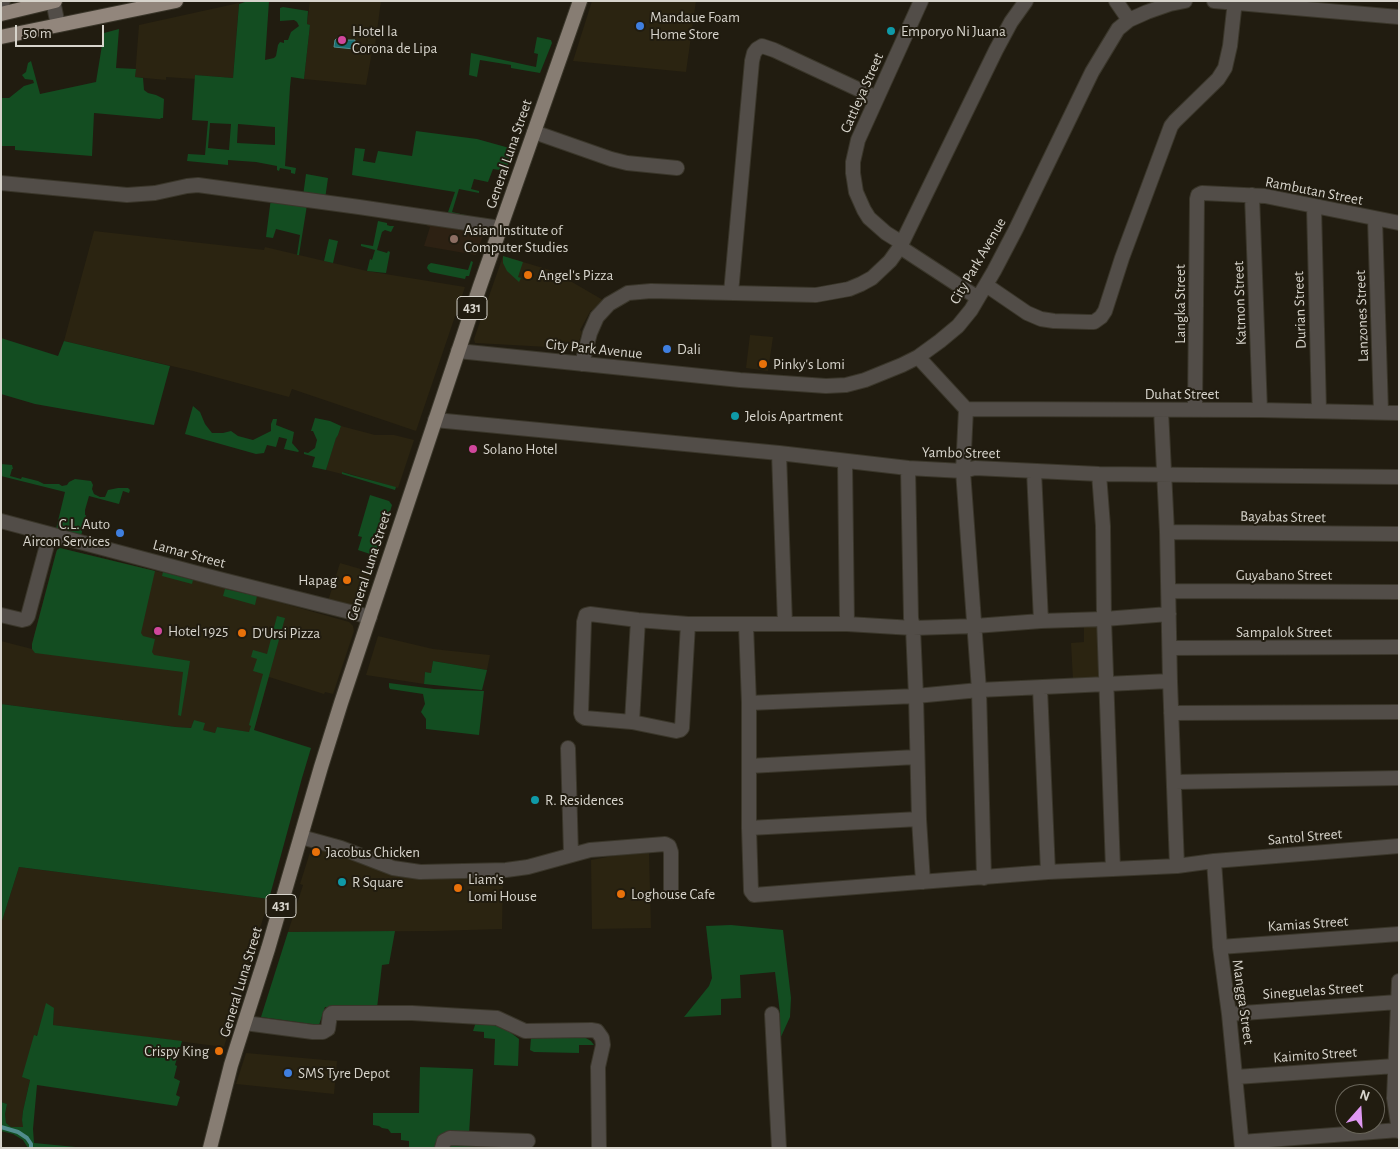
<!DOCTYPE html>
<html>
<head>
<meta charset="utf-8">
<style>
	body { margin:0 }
	#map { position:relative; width:1400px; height:1149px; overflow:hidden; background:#211c10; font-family:"Alegreya Sans",sans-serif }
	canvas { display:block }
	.frame { position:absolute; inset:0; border:2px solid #d7d4cc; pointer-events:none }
	.north { position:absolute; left:1335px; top:1084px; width:50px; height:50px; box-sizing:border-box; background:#211c10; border:1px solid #6a665b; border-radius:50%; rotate:19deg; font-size:14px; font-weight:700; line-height:20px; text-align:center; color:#d7d4cc }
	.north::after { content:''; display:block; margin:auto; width:18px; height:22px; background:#df98f2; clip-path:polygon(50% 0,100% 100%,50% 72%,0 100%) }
	.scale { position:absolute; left:15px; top:25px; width:89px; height:22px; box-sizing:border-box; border:2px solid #d7d4cc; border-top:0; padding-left:6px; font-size:15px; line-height:18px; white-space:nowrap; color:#d7d4cc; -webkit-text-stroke:4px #211c10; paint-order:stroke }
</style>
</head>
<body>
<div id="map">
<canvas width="1400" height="1149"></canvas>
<div class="frame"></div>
<div class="north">N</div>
<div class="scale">50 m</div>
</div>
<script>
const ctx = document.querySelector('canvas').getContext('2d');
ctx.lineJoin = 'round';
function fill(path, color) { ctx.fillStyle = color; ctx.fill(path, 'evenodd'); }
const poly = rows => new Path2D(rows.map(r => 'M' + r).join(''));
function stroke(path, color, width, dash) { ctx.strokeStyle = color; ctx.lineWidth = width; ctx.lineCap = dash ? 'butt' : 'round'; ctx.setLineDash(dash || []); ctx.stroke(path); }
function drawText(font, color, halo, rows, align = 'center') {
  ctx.font = font + ' "Alegreya Sans",sans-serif'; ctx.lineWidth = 4; ctx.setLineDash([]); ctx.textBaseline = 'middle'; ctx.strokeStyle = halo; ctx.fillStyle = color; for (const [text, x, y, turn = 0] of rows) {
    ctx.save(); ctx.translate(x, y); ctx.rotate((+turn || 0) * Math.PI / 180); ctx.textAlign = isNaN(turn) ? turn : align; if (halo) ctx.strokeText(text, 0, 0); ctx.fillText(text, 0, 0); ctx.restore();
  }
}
const built = poly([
	[310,1,381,1,375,46,374,52,372,52,366,85,304,79,310,25,307,24],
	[592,1,696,1,686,72,573,61],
	[239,3,233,78,195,75,195,79,166,77,166,80,135,77,139,25],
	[94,231,264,250,265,247,367,271,465,287,416,431,292,389,289,397,193,371,64,341],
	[503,256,553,271,603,300,593,310,591,310,580,330,582,332,576,351,567,348,475,343,474,339],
	[750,335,773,337,768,371,746,368],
	[341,426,375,435,394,435,414,440,398,488,343,472,342,474,326,470,336,437,338,435],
	[60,548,193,580,282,603,349,622,353,626,354,631,333,694,325,692,324,694,269,677,253,733,217,727,215,733,202,730,194,720,191,728,176,727,1,704,1,641,32,649,32,644,56,553,57,550],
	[340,563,371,572,358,609,328,601],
	[1084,625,1097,626,1099,628,1101,675,1097,679,1073,680,1071,643,1084,642],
	[378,636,433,649,490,655,487,670,433,661,431,673,425,672,424,684,366,675],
	[312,846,402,876,438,879,503,878,502,929,434,931,288,932,303,885,300,884],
	[649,853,651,928,592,929,591,860,618,855],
	[19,867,269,899,224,1047,53,1025,54,1008,36,1036,23,1077,30,1080,23,1111,22,1120,24,1127,11,1127,6,1123,5,1114,7,1104,1,1102,1,924],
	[246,1053,337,1061,334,1094,236,1084]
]);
const education = poly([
	[428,222,484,233,476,255,424,246,430,227,427,226]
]);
const green = poly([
	[248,1,269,1,265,60,274,58,276,56,278,45,280,42,284,43,284,40,288,40,291,32,299,26,297,22,294,20,280,21,280,8,283,7,308,11,307,24,310,25,304,79,291,77,290,87,285,166,296,168,295,174,291,173,291,170,280,168,279,171,277,170,277,166,256,162,228,160,228,165,187,161,188,154,205,155,208,121,192,120,195,75,233,78,239,4],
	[210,123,231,124,229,150,208,148],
	[238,124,275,127,275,145,237,143],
	[119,29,116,68,136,69,135,77,143,78,144,90,148,93,156,95,164,99,163,118,161,118,160,119,94,113,92,156,15,150,15,146,1,146,1,98,9,98,24,86,34,83,33,80,25,79,22,75,26,72,28,63,31,61,40,94,96,82,104,33],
	[537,37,551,40,552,43,540,73,511,68,511,65,480,60,477,77,469,75,471,53,536,67,538,54,534,53],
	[416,131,477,139,513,149,506,171,493,169,488,182,474,179,471,189,479,191,479,193,459,189,452,212,487,220,446,218,455,192,352,175,355,148,365,149,363,161,375,163,378,151,412,156],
	[306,174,328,178,325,199,303,196],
	[271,198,307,205,299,255,297,255,300,235,276,229,273,238,266,237],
	[378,221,387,223,387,225,390,226,394,226,391,232,385,230,382,232,377,250,387,253,388,251,390,252,386,273,367,271,370,259,372,260,375,250,361,246,361,244,373,246],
	[329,239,338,241,333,263,324,261],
	[503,256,523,262,518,277,521,278,519,282,507,271,503,263],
	[471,261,473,262,469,276,466,276,465,279,430,272,427,268,428,265,431,263,468,270],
	[1,338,58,356,64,341,170,366,154,425,35,404,1,394],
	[193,406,200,412,205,424,212,433,223,433,231,431,238,436,253,440,271,431,271,424,273,419,277,419,276,425,294,432,292,443,299,451,298,452,284,449,287,439,279,437,276,447,267,445,264,453,256,454,185,434],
	[315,418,330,421,341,426,338,435,336,438,326,470,312,467,315,457,304,454,304,452,308,453,315,448,317,440,313,431,311,431],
	[1,464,12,465,13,469,12,469,10,476,21,479,22,477,38,481,44,484,59,484,62,486,67,485,69,482,75,479,91,481,93,485,92,489,94,494,100,497,105,497,108,490,118,488,128,488,130,490,129,493,123,491,119,504,89,496,85,510,85,515,86,515,81,536,56,529,65,492,1,476],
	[342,472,352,475,396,487,395,490,342,474],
	[370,495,389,501,392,505,372,571,366,569,370,554,358,550,362,537,358,536],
	[60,548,155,571,141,633,143,636,155,639,152,652,154,655,190,661,181,716,178,715,183,672,35,653,32,649,32,644,56,553,57,550],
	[163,572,193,580,192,584,162,576],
	[225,589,257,596,255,605,223,596],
	[277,616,285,618,254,730,311,748,302,778,269,899,19,867,1,924,1,704,176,727,191,728,194,720,205,723,203,730,215,733,217,727,249,732,251,726,249,725,250,721,263,674,253,671,257,659,251,657,253,650,267,654],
	[433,661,487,670,482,690,424,684,425,672,431,673],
	[389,683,434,689,484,691,479,735,426,729,426,719,421,712,425,704,423,694,390,689,389,687],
	[731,925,783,930,791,998,790,1017,780,1039,780,1013,775,972,740,975,741,998,721,999,721,1015,684,1017,709,986,712,978,706,926],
	[395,931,389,964,382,965,377,1008,325,1007,319,1025,261,1017,288,932],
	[46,1003,54,1008,53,1025,182,1041,175,1065,177,1066,174,1078,180,1081,176,1095,180,1097,177,1106,37,1085,33,1129,34,1143,86,1148,28,1148,23,1140,13,1134,1,1131,1,1102,7,1104,5,1114,6,1123,11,1127,23,1127,22,1120,23,1111,30,1080,22,1077,34,1035,37,1036],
	[476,1022,492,1023,506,1029,519,1039,518,1066,494,1065,495,1039,484,1038,484,1032,473,1031],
	[584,1037,591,1041,594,1045,579,1045,579,1053,534,1052,530,1050,531,1038],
	[420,1067,473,1069,469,1134,441,1134,438,1137,437,1141,438,1148,409,1148,409,1141,401,1140,401,1133,391,1133,388,1129,382,1128,379,1126,373,1125,373,1113,419,1113],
	[453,1145,517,1147,517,1148,447,1148]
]);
const water = poly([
	[338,37,347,40,355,40,354,49,334,47,335,40,338,37]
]);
const stream = poly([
	[1,1127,18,1132,27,1138,31,1144,31,1148]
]);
const minor = poly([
	[53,1,58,25],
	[1116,1,1129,20],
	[1214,1,1399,17],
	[1,3,3,1],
	[534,132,611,159,627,163,677,168],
	[1,183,127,195,155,193,187,186,198,185,359,207,500,228],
	[1252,195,1260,410],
	[1314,207,1319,411],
	[1375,219,1381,412],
	[902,243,886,233,869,218,864,210,856,192,853,173,853,162,858,140,921,1],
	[900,247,978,298],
	[986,285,1027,313,1041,319,1054,321,1089,322,1094,322,1101,317,1105,311,1122,258,1171,126,1175,121,1218,79,1225,68,1230,46,1235,1],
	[731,293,752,61,754,53,757,49,762,46,774,50,877,98],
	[458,351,740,380,826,386,846,385,865,380,902,365,918,357,940,341,958,326,971,310,994,271,1016,229,1092,72,1118,29,1129,20,1147,12,1170,4,1185,1],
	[918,357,966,409,963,471,979,690,984,878],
	[582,364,590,333,597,317,609,304,628,293,651,291,816,295,849,289,861,284,872,278,890,261,900,247,996,50,1011,22,1026,1],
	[966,409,1260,410,1399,413],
	[1195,410,1197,199,1198,195,1202,193,1265,196,1399,223],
	[435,420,779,453,785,624],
	[779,453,908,468],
	[845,462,847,624],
	[1034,471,1041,621],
	[1099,474,1103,526,1104,619,1113,869],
	[1,521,219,579,370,617],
	[1167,532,1399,534],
	[1169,591,1399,592],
	[1,615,22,620,26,619,28,616,50,534],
	[688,624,682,728,680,730,676,731,632,722,585,718,582,716,581,713,584,622,586,615,590,614,638,620,688,624,847,624,913,628,975,626,1041,621,1104,619,1169,614],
	[746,625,749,703,749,828,751,891,754,895,1048,872,1177,866,1170,681,1167,532,1161,410],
	[1170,648,1399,647],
	[1040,688,1048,872],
	[749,703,916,696,979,690,1170,681],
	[1171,713,1399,712],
	[632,722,638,620],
	[568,748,571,854],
	[749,766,916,757],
	[1175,782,1399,778],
	[749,828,919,819],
	[301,837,341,848,393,868,420,872,506,870,528,867,590,850,665,844,669,846,671,852,671,893],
	[1214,861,1220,947,1229,1014,1242,1148],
	[1177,866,1214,861,1399,846],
	[923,882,919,819,916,696,913,628,911,618,908,468,963,471,975,468,1099,474,1399,477],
	[1220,947,1399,934],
	[1399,981,1394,1098,1399,1131],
	[772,1014,779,1148],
	[1229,1014,1398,1002],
	[245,1023,313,1032,323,1032,328,1029,330,1015,332,1013,412,1013,497,1018,525,1031,591,1030,597,1031,602,1038,603,1045,598,1067,599,1148],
	[1236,1077,1395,1066],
	[1242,1142,1399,1130],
	[442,1148,444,1141,450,1138,528,1141]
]);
const primary = poly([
	[210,1148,231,1065,268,949,321,767,341,703,480,286,580,1]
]);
const trunk = poly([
	[1,14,55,1],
	[1,37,176,1]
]);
const markers = [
	[640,26,5,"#3f7fe0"],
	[891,31,5,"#0f9aa8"],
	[342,40,5,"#d1479c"],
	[454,239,5,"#8d6e63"],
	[528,275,5,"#e8710a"],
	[667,349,5,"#3f7fe0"],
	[763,364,5,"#e8710a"],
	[735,416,5,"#0f9aa8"],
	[473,449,5,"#d1479c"],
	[120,533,5,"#3f7fe0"],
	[347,580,5,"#e8710a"],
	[158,631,5,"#d1479c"],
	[242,633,5,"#e8710a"],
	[535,800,5,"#0f9aa8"],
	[316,852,5,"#e8710a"],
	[342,882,5,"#0f9aa8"],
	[458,888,5,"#e8710a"],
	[621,894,5,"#e8710a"],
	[219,1051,5,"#e8710a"],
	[288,1073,5,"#3f7fe0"]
];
const shields = [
	[472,308,30],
	[281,906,30]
];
const shieldNames = [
	["431",472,308],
	["431",281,906]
];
const poiNames = [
	["Mandaue Foam",650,17],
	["Home Store",650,34],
	["Hotel la",352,31],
	["Corona de Lipa",352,48],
	["Emporyo Ni Juana",901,31],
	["Asian Institute of",464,230],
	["Computer Studies",464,247],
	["Angel's Pizza",538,275],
	["Dali",677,349],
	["Pinky's Lomi",773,364],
	["Jelois Apartment",745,416],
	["Solano Hotel",483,449],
	["C.L. Auto",110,524,"right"],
	["Aircon Services",110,541,"right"],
	["Hapag",337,580,"right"],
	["Hotel 1925",168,631],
	["D'Ursi Pizza",252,633],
	["R. Residences",545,800],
	["Jacobus Chicken",326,852],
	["Liam's",468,879],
	["Lomi House",468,896],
	["R Square",352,882],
	["Loghouse Cafe",631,894],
	["Crispy King",209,1051,"right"],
	["SMS Tyre Depot",298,1073]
];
const streetNames = [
	["Cattleya Street",862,93,-66],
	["General Luna Street",509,154,-71],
	["Rambutan Street",1314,191,11],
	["City Park Avenue",978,261,-60],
	["Katmon Street",1240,303,-92],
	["Langka Street",1180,304,-90],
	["Durian Street",1300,310,-92],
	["Lanzones Street",1362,316,-92],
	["City Park Avenue",594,349,6],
	["Duhat Street",1182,394],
	["Yambo Street",961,453,1],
	["Bayabas Street",1283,517,1],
	["Lamar Street",189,554,15],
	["General Luna Street",369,566,-72],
	["Guyabano Street",1284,575],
	["Sampalok Street",1284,632],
	["Santol Street",1305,837,-5],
	["Kamias Street",1308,924,-4],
	["General Luna Street",241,982,-73],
	["Sineguelas Street",1313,991,-4],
	["Mangga Street",1243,1002,82],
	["Kaimito Street",1315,1055,-4]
];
fill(built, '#2b2411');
fill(education, '#2d2113');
fill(green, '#134d21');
fill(water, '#176f72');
stroke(water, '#518d8d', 1);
stroke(stream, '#518d8d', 4);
stroke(minor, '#3a362a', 16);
stroke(primary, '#3a362a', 16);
stroke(trunk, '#3a362a', 16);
stroke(minor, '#524d48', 14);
stroke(primary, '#877d73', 14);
stroke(trunk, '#92867c', 14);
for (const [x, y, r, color] of markers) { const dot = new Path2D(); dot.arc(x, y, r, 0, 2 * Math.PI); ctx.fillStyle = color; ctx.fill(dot); stroke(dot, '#211c10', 2); }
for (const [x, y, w] of shields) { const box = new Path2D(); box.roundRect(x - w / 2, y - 11.5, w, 23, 4); ctx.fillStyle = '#211c10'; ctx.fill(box); stroke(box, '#d7d4cc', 1); }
drawText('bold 14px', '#d7d4cc', null, shieldNames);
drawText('15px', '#d7d4cc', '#211c10', poiNames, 'left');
drawText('15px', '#d7d4cc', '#211c10', streetNames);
</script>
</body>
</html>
